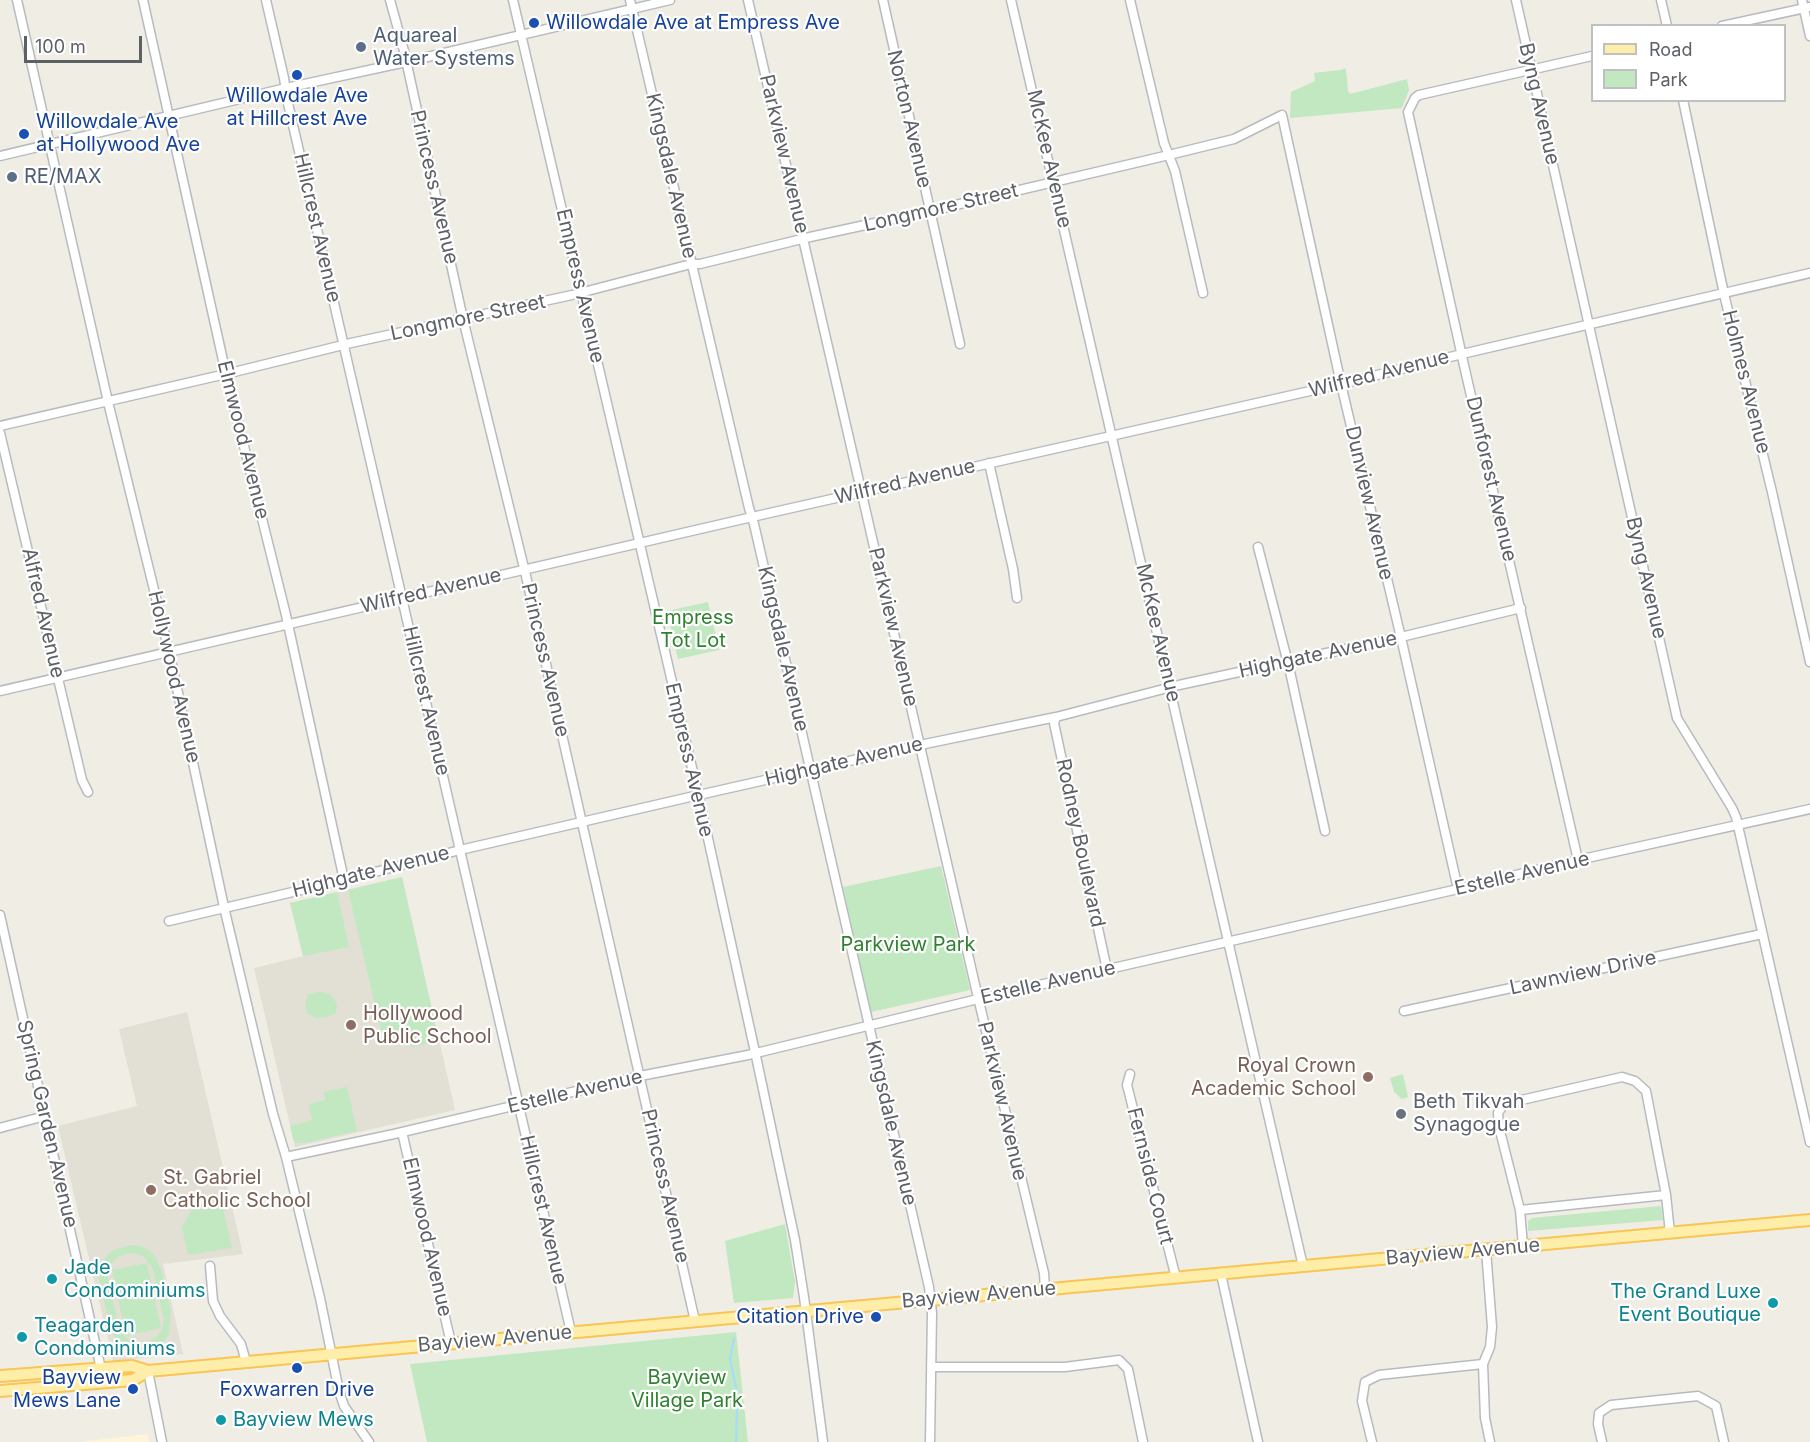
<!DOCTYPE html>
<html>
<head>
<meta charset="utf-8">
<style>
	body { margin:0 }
	#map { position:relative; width:1810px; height:1442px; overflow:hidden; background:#f0ede5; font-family:Inter,sans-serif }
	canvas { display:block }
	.legend { position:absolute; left:1591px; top:24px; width:195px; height:78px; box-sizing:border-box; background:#fff; border:2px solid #bec0c2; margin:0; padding:8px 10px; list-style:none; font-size:18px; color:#5c6166 }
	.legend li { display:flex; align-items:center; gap:12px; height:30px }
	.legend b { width:30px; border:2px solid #bec0c2 }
	.scale { position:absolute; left:24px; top:36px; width:118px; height:27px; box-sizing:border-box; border:3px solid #5c6166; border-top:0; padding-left:8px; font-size:18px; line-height:21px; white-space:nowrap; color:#5c6166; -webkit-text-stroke:4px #fff; paint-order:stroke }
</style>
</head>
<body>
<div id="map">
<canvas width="1810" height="1442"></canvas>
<ul class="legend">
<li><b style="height:8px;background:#fea"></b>Road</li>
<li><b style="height:16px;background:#c1e8c0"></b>Park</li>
</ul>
<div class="scale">100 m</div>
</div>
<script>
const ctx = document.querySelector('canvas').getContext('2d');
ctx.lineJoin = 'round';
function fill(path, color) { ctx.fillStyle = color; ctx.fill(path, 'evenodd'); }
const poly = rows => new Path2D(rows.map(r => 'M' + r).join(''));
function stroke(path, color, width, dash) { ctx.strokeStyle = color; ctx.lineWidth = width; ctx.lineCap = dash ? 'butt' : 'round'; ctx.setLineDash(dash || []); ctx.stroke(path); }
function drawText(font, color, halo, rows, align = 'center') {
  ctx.font = font + ' Inter,sans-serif'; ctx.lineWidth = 4.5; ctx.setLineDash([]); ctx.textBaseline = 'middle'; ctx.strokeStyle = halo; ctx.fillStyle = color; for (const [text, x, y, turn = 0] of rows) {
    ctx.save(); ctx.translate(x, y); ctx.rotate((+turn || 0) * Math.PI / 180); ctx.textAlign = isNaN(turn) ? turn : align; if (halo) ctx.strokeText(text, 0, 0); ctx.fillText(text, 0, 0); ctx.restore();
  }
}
const commercial = poly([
	[147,1434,149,1442,79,1442]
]);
const education = poly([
	[402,877,455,1110,295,1147,254,968,303,956,290,903],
	[187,1012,243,1254,163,1264,183,1354,113,1361,58,1126,137,1106,119,1029]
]);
const green = poly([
	[1346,68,1348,91,1350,94,1407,79,1409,90,1402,108,1290,118,1291,92,1315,81,1314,73,1340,70],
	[708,602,719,650,678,659,667,611],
	[941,866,970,990,871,1012,843,887],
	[402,877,439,1041,412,1047,404,1029,382,1035,348,890],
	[337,892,349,947,303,956,290,903],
	[320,992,330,994,337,1004,336,1013,328,1017,316,1018,308,1014,305,1006,308,994],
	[1403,1074,1408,1097,1402,1099,1394,1092,1390,1078],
	[347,1087,357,1131,304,1143,296,1143,293,1139,290,1126,312,1120,309,1104,325,1100,324,1092],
	[221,1199,232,1248,188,1255,182,1227,194,1206],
	[1661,1206,1663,1220,1528,1231,1528,1221,1532,1218],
	[785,1224,795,1282,793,1298,734,1303,725,1241],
	[133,1245,141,1246,150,1251,155,1257,162,1272,171,1312,169,1334,162,1344,152,1350,140,1352,123,1346,116,1339,110,1327,99,1277,100,1268,108,1254,116,1249],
	[135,1253,144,1257,153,1269,164,1320,162,1330,156,1337,146,1342,140,1343,131,1341,124,1336,119,1328,108,1279,109,1269,113,1261,118,1257,126,1254],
	[147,1263,161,1328,126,1336,112,1270],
	[736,1332,748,1442,427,1442,410,1364]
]);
const stream = poly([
	[734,1338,730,1360,736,1387,737,1408,736,1442]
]);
const minor = poly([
	[17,0,109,406,169,651,224,907,273,1114,286,1157,320,1298,339,1391,344,1406,369,1442],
	[143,0,226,374,286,615,344,880],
	[266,0,284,78,287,99,571,1332],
	[390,0,404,51,463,319,526,576,695,1321],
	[513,0,700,802,757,1061,795,1240,804,1297,823,1442],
	[630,0,749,508,754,524,929,1287,932,1313,930,1442],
	[748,0,976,989,1044,1273,1045,1289],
	[883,0,960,344],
	[1011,0,1303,1266],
	[1130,0,1164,143,1175,171,1203,293],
	[1516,0,1677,718,1732,808,1736,817,1810,1142],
	[1661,0,1667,26],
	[1802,0,1810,36],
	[1722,26,1810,7],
	[1683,100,1724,294,1772,492,1810,662],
	[0,156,286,88,406,62,670,0],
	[0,426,226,374,351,343,572,295,691,264,700,264,810,237,930,211,1169,155,1234,139,1282,115,1341,384,1402,642,1458,889],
	[0,433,82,780,88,792],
	[989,463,1013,569,1017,598],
	[1258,547,1289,667,1325,831],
	[0,691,752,517,1341,384,1462,354,1810,273],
	[1056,717,1054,723,1107,970],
	[1578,860,1463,361,1408,112,1415,98,1419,95,1592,56],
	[0,915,101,1369],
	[169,921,344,880,460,850,690,797,920,745,1056,717,1179,685,1401,637,1521,608],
	[1404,1011,1762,934],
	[1130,1074,1127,1085,1176,1278],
	[0,1128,45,1116],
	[402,1132,451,1343],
	[286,1157,394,1134,640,1076,748,1055,978,999,1458,889,1578,860,1810,809],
	[1520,1210,1666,1195],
	[1523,1246,1520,1210,1499,1127,1498,1113,1504,1104,1622,1077,1635,1081,1646,1091,1666,1195,1670,1233],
	[1486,1250,1492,1327,1490,1347,1483,1364,1485,1418,1490,1442],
	[210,1266,213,1301,220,1316,241,1344,246,1362],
	[1221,1274,1258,1442],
	[931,1367,1065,1367,1119,1360,1128,1369,1143,1442],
	[148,1371,162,1442],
	[1372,1442,1362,1401,1365,1382,1379,1375,1483,1364],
	[1602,1442,1598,1424,1599,1413,1611,1405,1698,1396,1716,1406,1724,1442]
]);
const major = poly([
	[0,1376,132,1366,148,1371,1810,1220],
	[0,1391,133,1380,148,1371]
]);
const markers = [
	[534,23,6,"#1a4fb4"],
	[361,47,6,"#5c6f8a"],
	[297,75,6,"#1a4fb4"],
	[24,134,6,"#1a4fb4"],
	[12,177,6,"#5c6f8a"],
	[351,1025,6,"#8d6e63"],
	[1368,1077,6,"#8d6e63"],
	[1401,1114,6,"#6b7280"],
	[151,1190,6,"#8d6e63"],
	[52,1279,6,"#0f9aa8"],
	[1773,1303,6,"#0f9aa8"],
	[876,1317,6,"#1a4fb4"],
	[22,1337,6,"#0f9aa8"],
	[297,1368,6,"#1a4fb4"],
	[133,1389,6,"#1a4fb4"],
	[221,1420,6,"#0f9aa8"]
];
const transitNames = [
	["Willowdale Ave at Empress Ave",546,23],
	["Willowdale Ave",297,96,"center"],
	["at Hillcrest Ave",297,119,"center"],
	["Willowdale Ave",36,122],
	["at Hollywood Ave",36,145],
	["Citation Drive",864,1317,"right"],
	["Bayview",121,1378,"right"],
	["Mews Lane",121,1401,"right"],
	["Foxwarren Drive",297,1390,"center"]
];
const serviceNames = [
	["Aquareal",373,36],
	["Water Systems",373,59],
	["RE/MAX",24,177]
];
const streetNames = [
	["Byng Avenue",1539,104,77],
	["Norton Avenue",909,119,77],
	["Parkview Avenue",784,154,77],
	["McKee Avenue",1049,159,77],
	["Kingsdale Avenue",671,176,77],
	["Princess Avenue",434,187,77],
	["Longmore Street",941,208,-13],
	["Hillcrest Avenue",317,228,77],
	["Empress Avenue",580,286,77],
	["Longmore Street",468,318,-12],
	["Wilfred Avenue",1379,374,-14],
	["Holmes Avenue",1746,382,76],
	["Elmwood Avenue",243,440,76],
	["Dunforest Avenue",1491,479,77],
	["Wilfred Avenue",905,482,-13],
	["Dunview Avenue",1369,503,77],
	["Byng Avenue",1646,578,77],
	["Wilfred Avenue",431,591,-13],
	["Alfred Avenue",43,613,77],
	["Parkview Avenue",893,627,77],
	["McKee Avenue",1158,633,77],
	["Kingsdale Avenue",783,649,77],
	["Highgate Avenue",1318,655,-12],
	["Princess Avenue",545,660,77],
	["Hollywood Avenue",174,677,77],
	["Hillcrest Avenue",426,701,77],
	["Empress Avenue",689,760,77],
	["Highgate Avenue",844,762,-13],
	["Rodney Boulevard",1080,843,78],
	["Highgate Avenue",371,872,-14],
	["Estelle Avenue",1522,874,-13],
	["Lawnview Drive",1583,973,-12],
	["Estelle Avenue",1048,983,-13],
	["Estelle Avenue",575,1092,-13],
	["Parkview Avenue",1002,1101,77],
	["Kingsdale Avenue",891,1123,77],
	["Spring Garden Avenue",47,1124,77],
	["Fernside Court",1150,1176,76],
	["Princess Avenue",665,1186,77],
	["Hillcrest Avenue",543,1210,77],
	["Elmwood Avenue",427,1237,77],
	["Bayview Avenue",1463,1252,-5],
	["Bayview Avenue",979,1295,-5],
	["Bayview Avenue",495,1339,-5]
];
const parkNames = [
	["Empress",693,618],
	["Tot Lot",693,641],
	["Parkview Park",908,945],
	["Bayview",687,1378],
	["Village Park",687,1401]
];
const educationNames = [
	["Hollywood",363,1014],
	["Public School",363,1037],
	["Royal Crown",1356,1066,"right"],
	["Academic School",1356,1089,"right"],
	["St. Gabriel",163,1178],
	["Catholic School",163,1201]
];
const worshipNames = [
	["Beth Tikvah",1413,1102],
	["Synagogue",1413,1125]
];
const cultureNames = [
	["Jade",64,1268],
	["Condominiums",64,1291],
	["The Grand Luxe",1761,1292,"right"],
	["Event Boutique",1761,1315,"right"],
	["Teagarden",34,1326],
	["Condominiums",34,1349],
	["Bayview Mews",233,1420]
];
fill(commercial, '#fff5da');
fill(education, '#e2dfd5');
fill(green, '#c1e8c0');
stroke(stream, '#a5dbff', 2);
stroke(minor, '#b7bbbf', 11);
stroke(major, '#f9c554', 14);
stroke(minor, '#fff', 8);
stroke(major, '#fea', 10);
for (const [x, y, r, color] of markers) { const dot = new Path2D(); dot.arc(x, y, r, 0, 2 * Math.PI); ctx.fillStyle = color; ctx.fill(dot); stroke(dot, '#fff', 2); }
drawText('20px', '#164399', '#fff', transitNames, 'left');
drawText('20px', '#4e5e75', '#fff', serviceNames, 'left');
drawText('20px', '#5c6166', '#fff', streetNames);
drawText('20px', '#308230', '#fff', parkNames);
drawText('20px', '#785e54', '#fff', educationNames, 'left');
drawText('20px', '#5b616d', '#fff', worshipNames, 'left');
drawText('20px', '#0d838f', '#fff', cultureNames, 'left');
</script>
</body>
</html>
